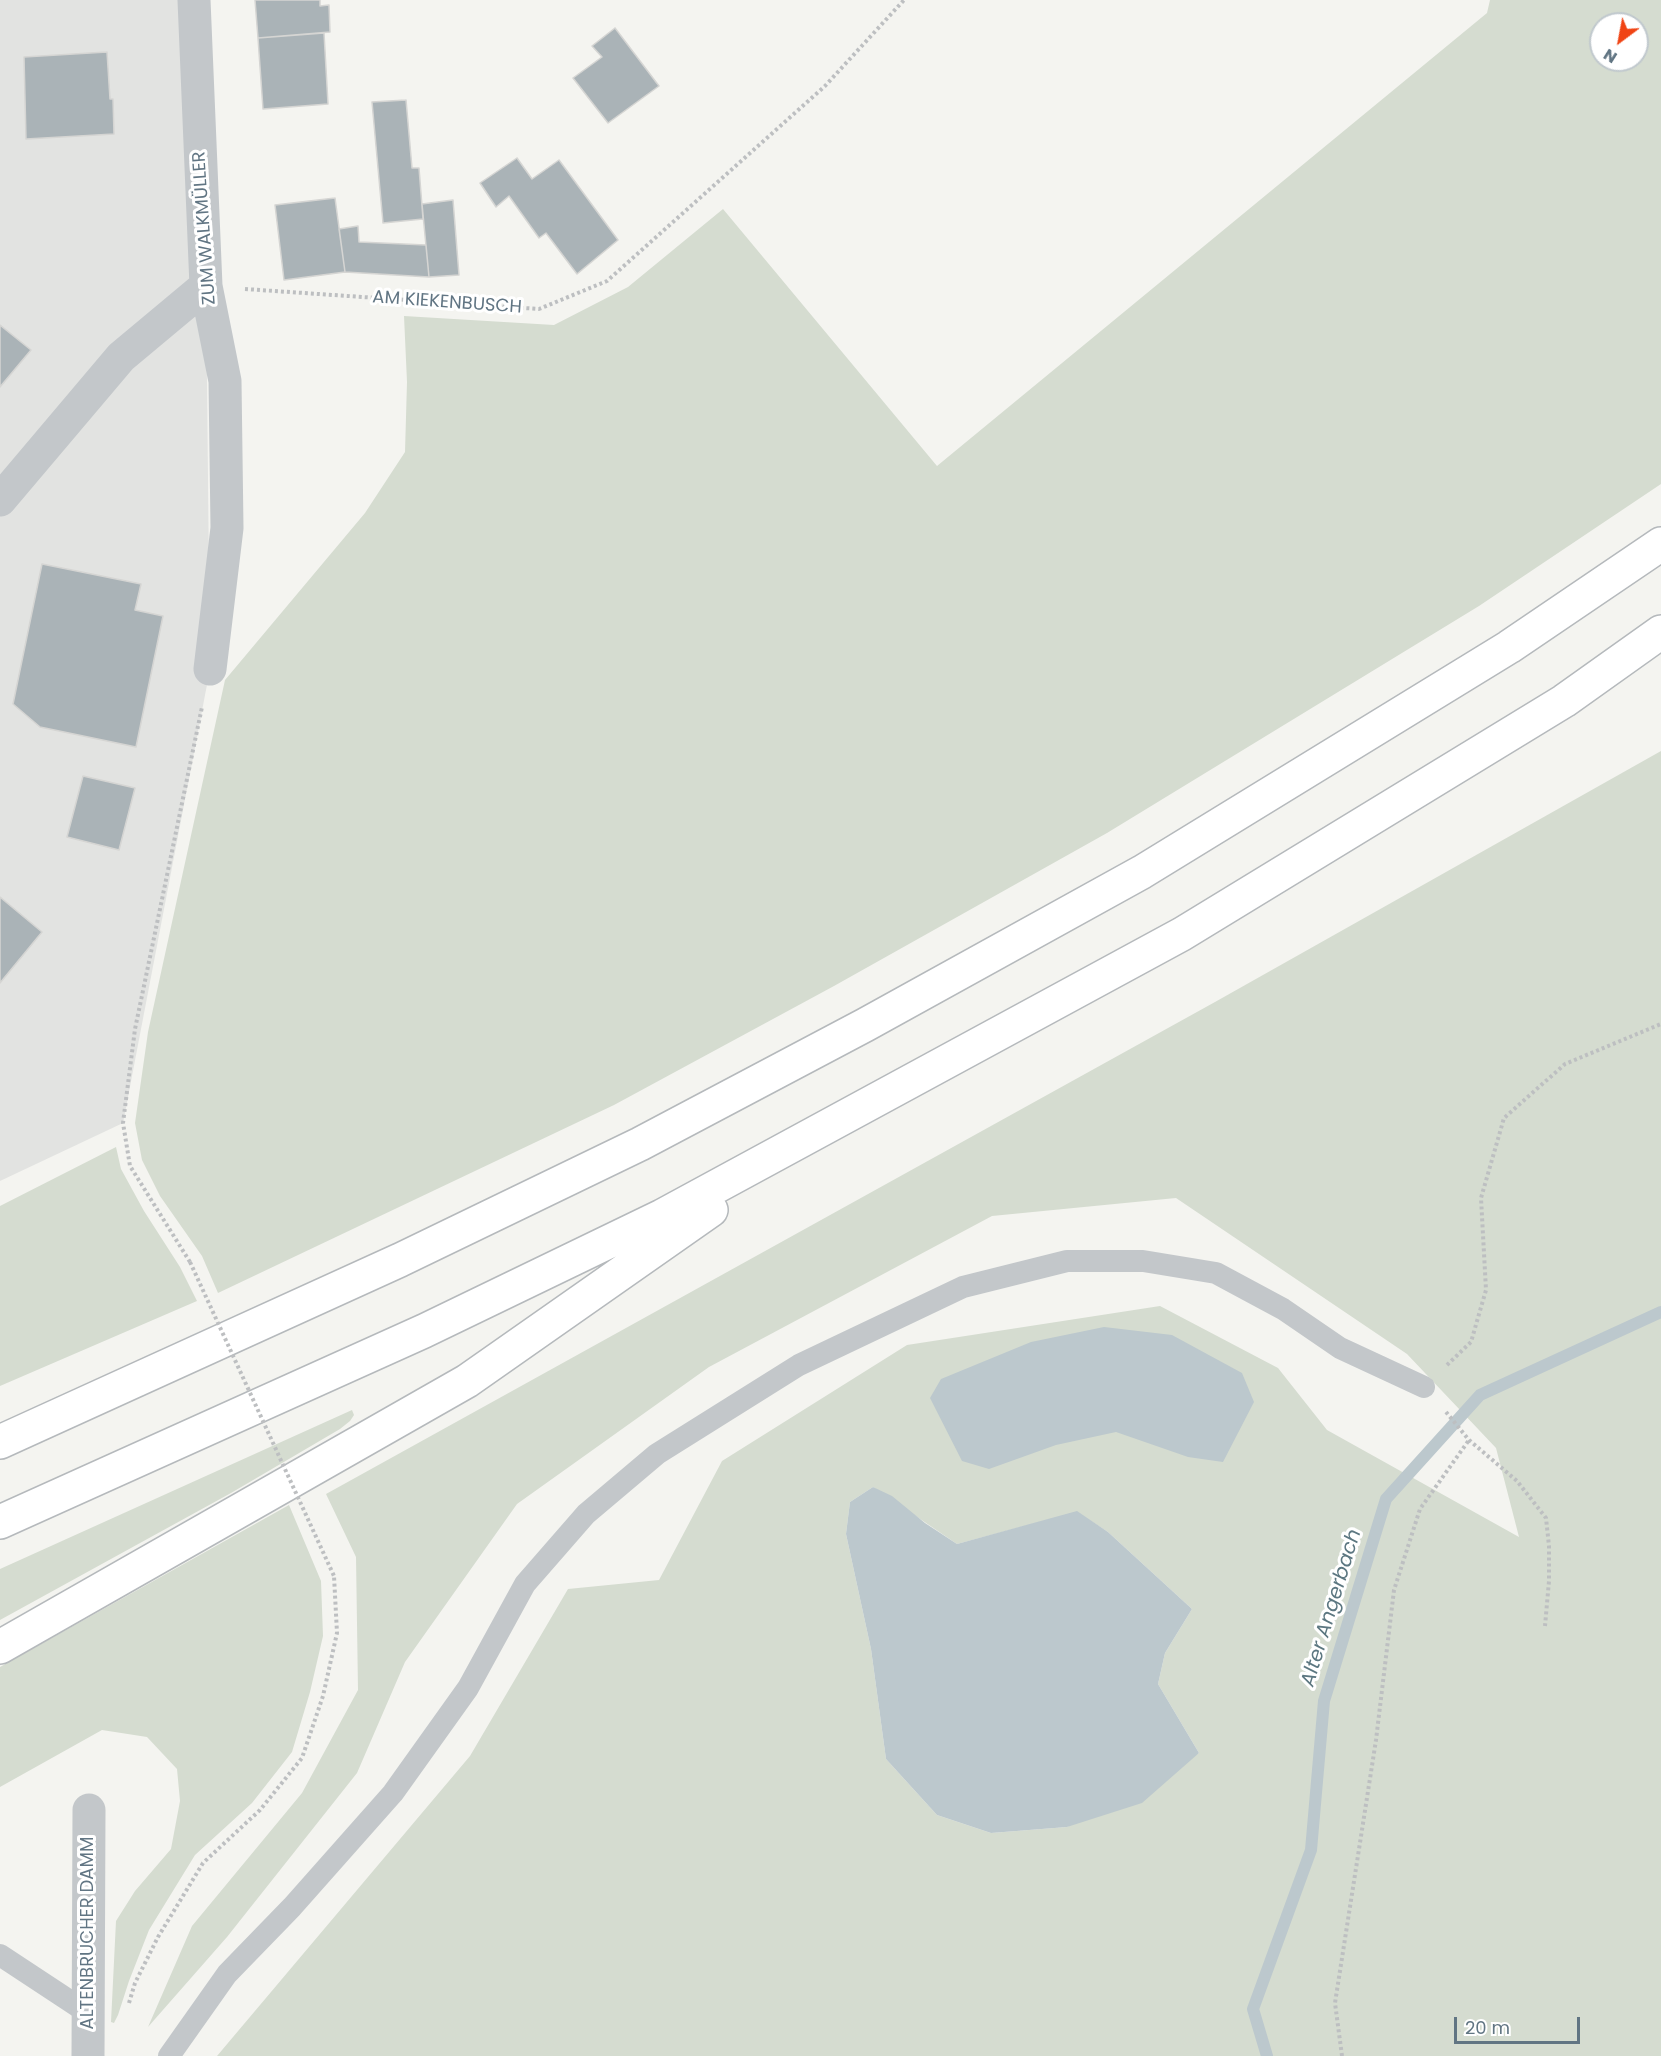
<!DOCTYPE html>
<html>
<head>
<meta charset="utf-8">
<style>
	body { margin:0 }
	#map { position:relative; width:1661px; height:2056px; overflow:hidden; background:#f4f4f0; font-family:Poppins,sans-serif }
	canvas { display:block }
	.north { position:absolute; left:1589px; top:12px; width:60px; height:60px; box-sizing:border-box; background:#fff; border:2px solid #c0c8cd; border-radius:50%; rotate:212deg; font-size:16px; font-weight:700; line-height:24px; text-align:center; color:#617583 }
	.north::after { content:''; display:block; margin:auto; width:21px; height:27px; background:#f04414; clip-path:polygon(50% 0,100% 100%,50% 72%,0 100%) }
	.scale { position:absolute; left:1454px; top:2017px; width:126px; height:27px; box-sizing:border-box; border:3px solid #617583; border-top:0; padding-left:8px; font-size:18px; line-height:21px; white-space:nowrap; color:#617583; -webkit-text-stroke:4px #fff; paint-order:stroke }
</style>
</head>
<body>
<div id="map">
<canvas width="1661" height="2056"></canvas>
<div class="north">N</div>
<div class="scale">20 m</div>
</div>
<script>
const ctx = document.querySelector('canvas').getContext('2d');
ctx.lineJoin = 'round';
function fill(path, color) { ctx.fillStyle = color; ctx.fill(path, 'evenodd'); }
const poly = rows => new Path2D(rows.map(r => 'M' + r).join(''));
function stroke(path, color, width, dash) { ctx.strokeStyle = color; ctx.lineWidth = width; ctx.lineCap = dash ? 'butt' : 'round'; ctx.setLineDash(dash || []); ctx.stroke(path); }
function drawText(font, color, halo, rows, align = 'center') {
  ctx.font = font + ' Poppins,sans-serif'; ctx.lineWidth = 6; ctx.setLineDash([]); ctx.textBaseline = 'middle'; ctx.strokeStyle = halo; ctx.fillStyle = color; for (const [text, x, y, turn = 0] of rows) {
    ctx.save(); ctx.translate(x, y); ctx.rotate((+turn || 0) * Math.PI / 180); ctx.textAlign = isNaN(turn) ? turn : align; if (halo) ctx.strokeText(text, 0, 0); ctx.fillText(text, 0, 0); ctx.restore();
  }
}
const built = poly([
	[0,0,194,0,206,286,210,669,123,1123,0,1181]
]);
const green = poly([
	[1490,0,1661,0,1661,484,1479,606,1107,833,834,986,614,1105,218,1293,202,1256,160,1196,142,1160,135,1123,148,1032,225,680,365,513,405,452,407,382,404,316,554,325,628,287,723,209,937,466,1487,13],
	[1601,24,1637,24,1637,60,1601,60],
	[1661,751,1661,2056,217,2056,470,1756,568,1589,659,1580,722,1461,907,1345,1160,1306,1278,1368,1327,1430,1519,1537,1496,1448,1407,1354,1176,1198,992,1216,709,1367,517,1504,405,1662,357,1773,227,1937,148,2027,192,1926,302,1793,358,1690,356,1557,326,1494,1215,1002],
	[873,1487,957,1544,1077,1512,1108,1532,1192,1609,1165,1653,1158,1684,1199,1753,1067,1827,991,1833,937,1815,886,1759,871,1649,846,1534,850,1502],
	[116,1147,121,1169,144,1211,180,1267,197,1301,0,1386,0,1206],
	[352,1410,354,1415,350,1421,340,1429,231,1493,0,1620,0,1569],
	[289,1505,321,1581,323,1636,310,1692,292,1752,252,1803,195,1855,149,1930,129,1981,118,2015,114,2023,111,2022,116,1921,135,1891,171,1849,180,1801,177,1769,147,1737,102,1730,0,1787,0,1667]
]);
const water = poly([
	[1104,1327,1172,1335,1242,1373,1254,1402,1223,1462,1188,1457,1116,1432,1056,1445,989,1469,962,1461,930,1398,941,1379,1031,1342],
	[873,1487,892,1496,925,1523,957,1544,1077,1511,1108,1532,1192,1609,1165,1653,1158,1684,1199,1753,1142,1803,1067,1827,991,1833,937,1815,886,1759,871,1649,846,1534,850,1502]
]);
const stream = poly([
	[1267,2056,1253,2009,1311,1850,1324,1701,1386,1499,1480,1395,1661,1312]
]);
const building = poly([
	[255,0,320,0,320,6,329,5,330,32,258,38,255,0],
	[615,28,659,86,608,123,573,78,602,57,592,46,615,28],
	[324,33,328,104,263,109,258,38,324,33],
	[107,52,110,99,113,99,114,134,26,139,24,57,107,52],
	[406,100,412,168,419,168,423,219,383,223,372,102,406,100],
	[517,158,532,179,559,160,618,240,577,274,546,233,539,238,509,196,496,207,480,183,517,158],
	[335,198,345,272,284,280,275,205,335,198],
	[453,200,459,275,429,277,422,204,453,200],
	[358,226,359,242,426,245,429,277,345,272,339,229,358,226],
	[0,325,31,350,0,387,0,325],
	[42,564,141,584,135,610,163,616,136,747,40,727,13,704,42,564],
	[83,776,135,788,119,850,67,837,83,776],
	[0,897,42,932,0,983,0,897]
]);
const path = poly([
	[245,289,539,309,607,281,825,86,904,0],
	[190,1262,130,1166,123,1123,135,1029,202,707],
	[1447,1365,1471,1342,1486,1290,1481,1198,1504,1118,1565,1064,1661,1024],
	[1446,1412,1469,1440,1517,1481,1546,1518,1549,1546,1549,1581,1545,1626],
	[129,2003,135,1983,158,1937,203,1863,260,1810,302,1758,323,1696,337,1633,334,1576],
	[1342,2056,1335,2003,1376,1740,1394,1590,1420,1509,1469,1440]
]);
const service = poly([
	[0,1955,88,2013],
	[169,2056,227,1974,292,1907,393,1793,468,1688,525,1584,586,1514,657,1454,799,1365,963,1287,1067,1261,1143,1261,1216,1273,1283,1309,1340,1348,1424,1387]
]);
const minor = poly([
	[194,0,206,286,225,381,227,528,210,669],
	[0,500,121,357,206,286],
	[88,2056,89,1810]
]);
const motorway = poly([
	[0,1442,400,1260,640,1144,865,1025,1142,872,1509,647,1661,544],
	[0,1522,424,1331,662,1216,1182,934,1564,701,1661,632],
	[0,1647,467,1381,711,1210]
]);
const pathBridge = poly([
	[190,1262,334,1576]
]);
const streetNames = [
	["ZUM WALKMÜLLER",205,228,-94],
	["AM KIEKENBUSCH",447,303,4],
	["ALTENBRUCHER DAMM",88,1933,-90]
];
const waterNames = [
	["Alter Angerbach",1332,1608,-73]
];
fill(built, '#e2e3e1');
fill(green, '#d5dcd0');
fill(water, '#bcc8cd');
stroke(stream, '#bcc8cd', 12);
fill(building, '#aab3b7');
stroke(building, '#d5d5d3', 1.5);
stroke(motorway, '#b5b9bc', 36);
stroke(path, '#bdbfc1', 4, [3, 3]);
stroke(service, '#c3c7ca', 22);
stroke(minor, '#c3c7ca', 33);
stroke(motorway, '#fff', 33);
stroke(pathBridge, '#bdbfc1', 4, [3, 3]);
drawText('18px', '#617583', '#fff', streetNames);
drawText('italic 20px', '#5c7781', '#fff', waterNames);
</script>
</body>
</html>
